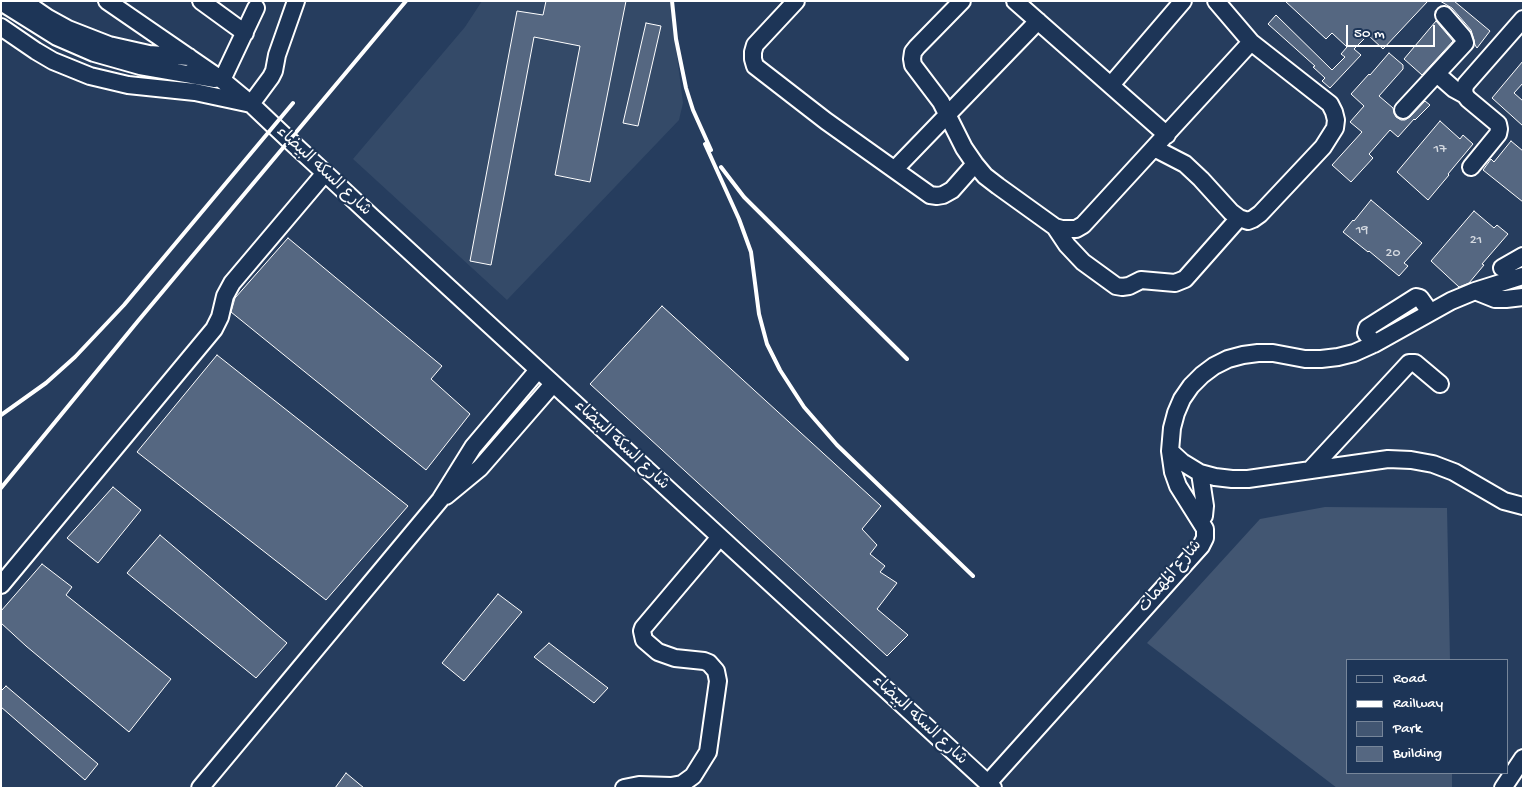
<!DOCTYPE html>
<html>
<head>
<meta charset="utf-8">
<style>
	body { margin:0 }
	#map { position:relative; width:1524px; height:789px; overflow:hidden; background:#263d5e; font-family:"Gochi Hand",sans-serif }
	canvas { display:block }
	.frame { position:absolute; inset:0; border:2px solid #fff; pointer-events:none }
	.legend { position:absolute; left:1346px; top:659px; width:162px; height:115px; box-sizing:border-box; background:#1d3557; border:1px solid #77869a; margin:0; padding:6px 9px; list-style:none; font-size:15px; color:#fff }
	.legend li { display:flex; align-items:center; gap:10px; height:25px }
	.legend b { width:25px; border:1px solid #77869a }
	.scale { position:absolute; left:1346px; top:25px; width:89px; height:22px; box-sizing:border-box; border:2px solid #fff; border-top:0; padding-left:6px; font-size:15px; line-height:18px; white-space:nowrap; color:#fff; -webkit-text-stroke:4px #1d3557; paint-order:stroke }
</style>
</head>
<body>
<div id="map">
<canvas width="1524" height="789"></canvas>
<div class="frame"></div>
<ul class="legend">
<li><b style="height:6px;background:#1d3557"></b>Road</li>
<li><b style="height:6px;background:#fff"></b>Railway</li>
<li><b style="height:14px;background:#425672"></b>Park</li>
<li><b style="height:14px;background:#556781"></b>Building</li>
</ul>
<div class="scale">50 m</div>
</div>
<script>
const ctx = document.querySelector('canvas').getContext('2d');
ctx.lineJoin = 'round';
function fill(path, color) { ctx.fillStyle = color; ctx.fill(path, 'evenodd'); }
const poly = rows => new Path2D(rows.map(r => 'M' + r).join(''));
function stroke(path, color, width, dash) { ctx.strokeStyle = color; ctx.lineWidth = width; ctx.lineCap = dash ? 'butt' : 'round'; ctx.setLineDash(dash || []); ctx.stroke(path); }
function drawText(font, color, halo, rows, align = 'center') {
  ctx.font = font + ' "Gochi Hand","Playpen Sans Arabic",sans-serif'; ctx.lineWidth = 4.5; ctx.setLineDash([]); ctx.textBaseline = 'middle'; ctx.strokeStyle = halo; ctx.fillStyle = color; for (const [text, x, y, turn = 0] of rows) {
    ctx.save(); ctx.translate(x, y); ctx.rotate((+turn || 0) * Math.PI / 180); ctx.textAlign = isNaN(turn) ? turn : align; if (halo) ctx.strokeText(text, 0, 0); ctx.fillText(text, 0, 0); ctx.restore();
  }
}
const built = poly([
	[482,1,670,1,683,103,679,120,507,300,353,159,465,27]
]);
const green = poly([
	[1325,507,1447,508,1450,660,1348,660,1348,773,1452,773,1452,788,1337,788,1147,643,1260,519]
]);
const building = poly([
	[546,1,626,1,590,182,555,175,580,46,534,37,491,265,470,261,517,11,543,15,546,1],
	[1285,1,1428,1,1383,49,1368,35,1354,49,1361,55,1330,88,1322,81,1325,78,1313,67,1315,66,1268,24,1276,15,1332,70,1345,57,1341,54,1347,47,1332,33,1326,39,1285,1],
	[1440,1,1454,1,1490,31,1477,48,1475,45,1474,40,1471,30,1452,8,1440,1],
	[1436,21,1453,41,1422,75,1404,59,1436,21],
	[646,23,661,26,638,126,623,123,646,23],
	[1389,53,1403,65,1403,69,1379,96,1393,108,1394,113,1396,117,1401,120,1405,120,1410,117,1425,101,1430,105,1415,120,1414,119,1398,137,1390,130,1369,154,1373,158,1351,182,1332,165,1362,132,1350,122,1364,106,1351,94,1369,74,1370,75,1389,53],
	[1523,61,1523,83,1514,93,1523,101,1523,126,1492,98,1523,61],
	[1440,121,1460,139,1463,135,1473,144,1448,174,1449,175,1428,200,1397,172,1440,121],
	[1511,141,1523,151,1523,202,1483,170,1491,159,1494,162,1511,141],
	[1371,200,1422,243,1404,263,1408,266,1399,276,1369,251,1368,252,1343,232,1353,220,1354,221,1371,200],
	[1474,211,1494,228,1497,225,1508,234,1482,264,1484,265,1469,283,1459,287,1431,261,1474,211],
	[288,238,442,366,431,379,470,414,426,470,231,312,235,298,288,238],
	[662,306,881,506,862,529,877,545,870,554,885,566,880,572,897,583,877,609,908,635,887,656,590,384,662,306],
	[217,355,408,506,326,600,137,452,217,355],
	[113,487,141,510,98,563,67,538,113,487],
	[160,535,287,643,256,678,127,573,160,535],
	[42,564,72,587,66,595,171,679,129,732,26,646,1,623,1,611,42,564],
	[498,594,522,612,464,681,442,663,498,594],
	[549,643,608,688,594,703,534,657,549,643],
	[6,686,98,764,85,780,1,707,1,691,6,686],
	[346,773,364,788,335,788,346,773]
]);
const minor = poly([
	[23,1,48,18,68,29,109,45,149,54,189,57],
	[107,1,222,80,251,104,289,140,325,173,370,215,993,788],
	[201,1,245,33],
	[796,1,755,45,753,52,753,59,755,66,826,121,930,195,937,196,943,195,952,190,975,164],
	[962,1,917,47,913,52,912,59,913,65,941,102,964,148,975,164,985,176,998,186,1055,227,1062,229,1076,229,1083,225,1251,42],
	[1015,1,1167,135],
	[1,2,57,37,94,53,140,66,215,79],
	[1,27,36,51,53,61,90,76,128,85,195,92,251,104,271,77,274,71,277,55,296,1],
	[1437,74,1454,89,1465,95],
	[222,80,256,8],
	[1111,85,1183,1],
	[1403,110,1465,43,1463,37,1444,15],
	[1154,148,1185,164,1201,179,1231,212,1239,218,1248,221,1253,219,1260,214,1323,147,1335,128,1336,120,1334,112,1330,104,1251,42,1216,1],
	[1471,167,1498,134,1499,129,1498,124,1468,99,1465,95,1464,89,1466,84,1523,19],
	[895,169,1038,21],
	[1055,227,1067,245,1083,262,1116,286,1122,287,1129,286,1141,280,1175,283,1185,279,1239,218],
	[1502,268,1523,256],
	[1475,291,1495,299,1506,299,1523,297],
	[1374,344,1366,333,1367,328,1416,297,1420,298,1430,312],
	[1170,451,1182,462,1200,473,1215,477,1232,479,1248,479,1388,459,1411,460,1433,464,1454,472,1504,501,1523,506],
	[1311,469,1409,363,1415,363,1440,384],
	[1200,473,1205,506,1204,516,1200,520],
	[446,496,480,468,553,384],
	[1,585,214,329,220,317,225,296,232,283,325,173],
	[988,783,1201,546,1205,538,1205,529,1178,486,1173,472,1170,451,1172,428,1176,413,1182,399,1191,386,1202,375,1214,366,1228,359,1243,355,1258,353,1273,353,1305,359,1321,359,1338,357,1354,353,1374,344,1451,301,1475,291,1523,276],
	[200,788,440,500,473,447,538,370],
	[624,788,639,785,671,786,682,784,693,776,708,752,718,681,716,671,709,663,704,661,675,658,658,652,644,640,642,631,643,628,720,537],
	[1503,788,1523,758]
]);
const rail = poly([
	[672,1,676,39,686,88,693,110,711,150],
	[705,144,739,219,751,252,759,314,767,344,780,370,804,407,837,445,973,576],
	[721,167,744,197,907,359],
	[1,415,46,383,75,357,124,305,293,103],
	[1,488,138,321,406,1]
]);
const numberNames = [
	["17",1440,150],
	["19",1362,231],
	["21",1476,241],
	["20",1393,254]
];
const streetNames = [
	["شارع السكه البيضاء",323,172,43],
	["شارع السكه البيضاء",621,446,43],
	["شارع المهمات",1171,577,-50],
	["شارع السكه البيضاء",919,721,43]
];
fill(built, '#344a68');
fill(green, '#425672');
fill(building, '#556781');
stroke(building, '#fff', 1);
stroke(minor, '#fff', 20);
stroke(minor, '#1d3557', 16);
stroke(rail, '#fff', 4);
drawText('14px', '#d4d9e0', null, numberNames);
drawText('16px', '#fff', '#1d3557', streetNames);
</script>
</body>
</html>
